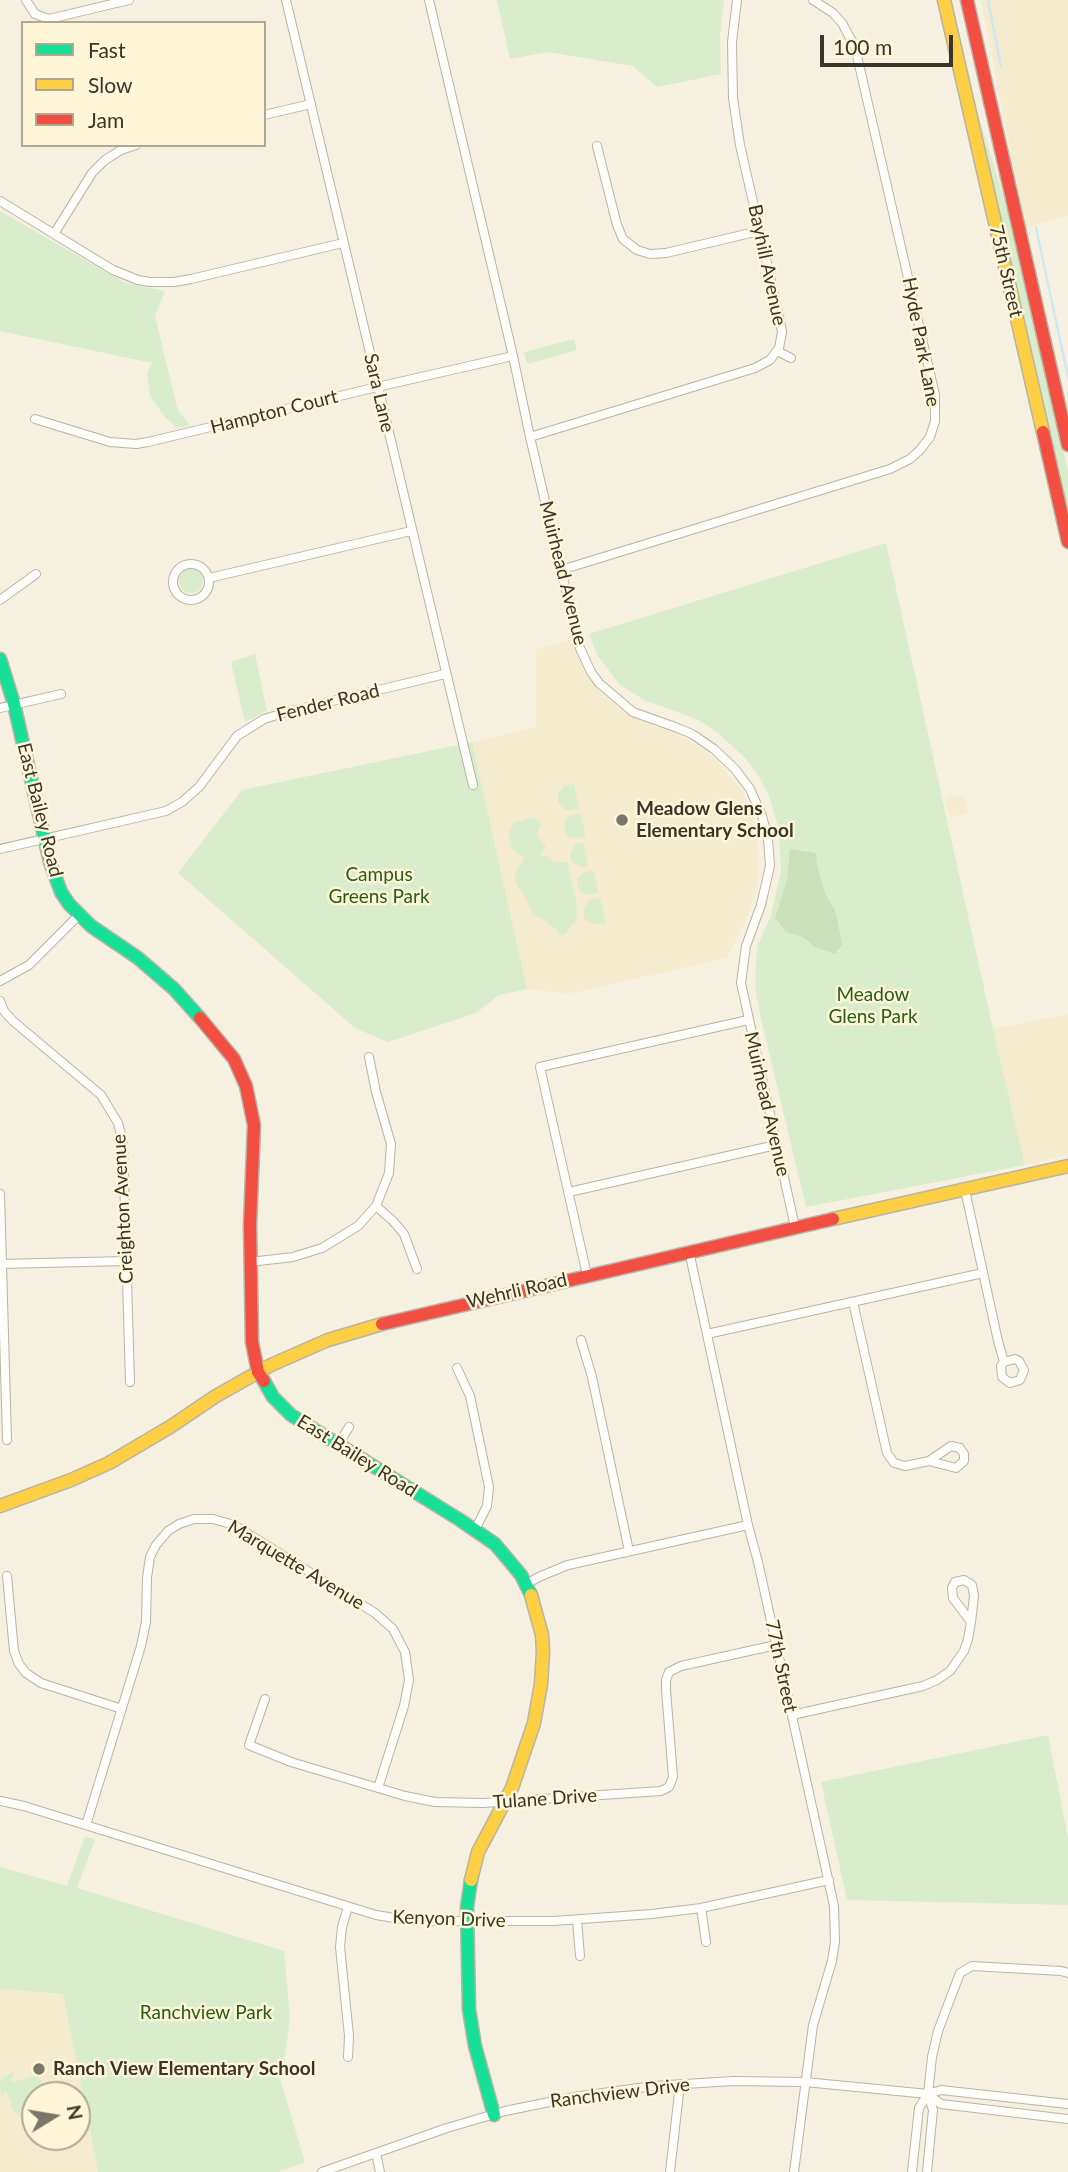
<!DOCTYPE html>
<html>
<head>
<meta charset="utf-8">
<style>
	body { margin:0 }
	#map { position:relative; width:1068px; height:2172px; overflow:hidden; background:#f6f0e0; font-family:Lato,sans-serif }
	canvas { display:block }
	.legend { position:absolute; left:21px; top:21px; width:245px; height:126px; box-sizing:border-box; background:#fff5d7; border:2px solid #b0a892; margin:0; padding:9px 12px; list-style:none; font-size:21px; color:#39352a }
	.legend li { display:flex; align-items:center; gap:14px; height:35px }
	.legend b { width:35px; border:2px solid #b0a892 }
	.north { position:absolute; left:21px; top:2081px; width:70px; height:70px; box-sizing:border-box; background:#fff5d7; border:2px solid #b0a892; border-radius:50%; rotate:79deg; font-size:19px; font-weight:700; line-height:28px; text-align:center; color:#39352a }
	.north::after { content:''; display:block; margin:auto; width:24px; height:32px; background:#7b766a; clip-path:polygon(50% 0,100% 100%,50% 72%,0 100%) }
	.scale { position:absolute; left:820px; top:35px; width:133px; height:32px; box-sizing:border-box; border:4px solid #39352a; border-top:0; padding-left:9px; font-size:21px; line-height:24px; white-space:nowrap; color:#39352a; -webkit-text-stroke:5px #fff5d7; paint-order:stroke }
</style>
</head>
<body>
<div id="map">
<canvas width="1068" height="2172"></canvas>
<ul class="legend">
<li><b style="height:9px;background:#16e098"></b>Fast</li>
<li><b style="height:9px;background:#ffcf43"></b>Slow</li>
<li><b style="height:9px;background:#f24e42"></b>Jam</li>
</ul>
<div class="north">N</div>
<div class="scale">100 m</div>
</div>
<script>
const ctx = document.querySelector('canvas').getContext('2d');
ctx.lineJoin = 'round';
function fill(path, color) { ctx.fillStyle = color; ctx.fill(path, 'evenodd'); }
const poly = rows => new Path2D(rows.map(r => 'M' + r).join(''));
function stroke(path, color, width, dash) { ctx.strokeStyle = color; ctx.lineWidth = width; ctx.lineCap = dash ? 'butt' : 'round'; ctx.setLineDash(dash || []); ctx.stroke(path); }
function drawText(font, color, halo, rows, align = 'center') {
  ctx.font = font + ' Lato,sans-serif'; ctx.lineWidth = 5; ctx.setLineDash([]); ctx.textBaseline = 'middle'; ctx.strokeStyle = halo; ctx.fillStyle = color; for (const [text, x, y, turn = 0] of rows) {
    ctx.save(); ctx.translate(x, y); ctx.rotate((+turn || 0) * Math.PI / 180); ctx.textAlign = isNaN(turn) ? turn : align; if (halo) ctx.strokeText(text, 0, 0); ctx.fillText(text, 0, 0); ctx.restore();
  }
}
const built = poly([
	[981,0,1068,0,1068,215,1025,228],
	[571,639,584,669,603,695,632,717,675,733,703,749,718,761,744,793,757,829,759,874,755,896,742,929,727,958,568,994,527,989,472,742,536,727,536,650],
	[964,794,968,813,949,817,945,798],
	[1068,1014,1068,1155,1025,1165,993,1029],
	[0,1989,63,1994,98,2172,0,2172],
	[35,2095,77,2095,77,2137,35,2137]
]);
const green = poly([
	[497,0,724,0,720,36,721,74,657,87,633,66,548,52,510,59],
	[950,0,952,0,979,117,1014,231,1068,472,1068,516],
	[0,211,125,283,165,291,155,316,178,411,190,425,177,428,164,416,150,396,147,374,152,363,0,331],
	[574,339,577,350,527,364,524,352],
	[886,543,993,1029,1025,1165,806,1207,761,1019,755,986,757,947,771,915,781,871,779,829,769,796,759,777,746,759,717,732,700,721,683,714,644,700,619,684,598,656,589,634],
	'179 581a12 12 0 1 1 24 0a12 12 0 1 1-24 0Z',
	[255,654,267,711,245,722,231,662],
	[472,742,527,989,499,995,476,1013,388,1042,355,1028,178,873,242,790],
	[574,784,579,809,566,810,558,803,558,794,564,786],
	[580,813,586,837,571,838,565,833,564,824,569,816],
	[528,818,535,819,541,824,537,833,539,839,546,846,540,855,547,856,554,862,567,862,578,908,575,911,578,918,564,935,560,935,555,928,549,925,547,921,532,914,525,896,516,883,515,872,525,858,516,853,512,849,509,835,510,829,516,822],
	[583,842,588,866,582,867,572,862,570,856,574,845],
	[593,870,599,893,585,895,578,889,577,881,581,874],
	[600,898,606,923,593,924,584,918,584,908,590,900],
	[1048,1735,1068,1838,1068,1905,847,1900,821,1782],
	[85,1836,95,1840,77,1888,284,1951,290,2019,281,2082,305,2162,277,2172,98,2172,63,1994,0,1989,0,1867,67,1886],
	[14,2072,11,2080,13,2082,35,2076,40,2079,44,2087,46,2095,35,2095,35,2113,28,2116,20,2116,14,2112,6,2091,1,2098,0,2083,2,2078]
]);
const forest = poly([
	[790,849,816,853,817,865,825,893,836,913,842,945,835,954,815,947,803,937,786,932,775,918,787,880]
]);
const stream = poly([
	[988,0,1001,67],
	[1036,228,1068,377]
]);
const street = poly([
	[26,0,35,14,49,19,129,0],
	[286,0,473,785],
	[429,0,513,356,530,437,579,646,591,672,599,683,633,712,675,727,692,734,714,749,735,769,750,789,762,816,768,839,770,866,761,905,746,946,741,983,795,1227],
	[264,115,311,104],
	[597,146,617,225,623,239,637,250,650,254,666,253,759,231],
	[0,201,113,270,138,280,150,282,174,282,191,279,343,243],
	[54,234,92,173,105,160,121,150,136,145],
	[777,351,791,358],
	[35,419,110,442,136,444,148,442,377,387,513,356],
	[530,437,755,368,770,360,779,348,782,332,779,316,740,145,733,98,732,42,737,0],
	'173 582a18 18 0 1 1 36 0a18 18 0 1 1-36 0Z',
	[561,570,890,469,910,459,920,450,930,437,935,421,935,395,855,47,842,23,833,13,813,0],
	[209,578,411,531],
	[0,600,36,574],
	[0,708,61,694],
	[0,849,166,811,182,802,199,787,237,736,264,719,287,712,445,674],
	[0,981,29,965,80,914],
	[0,1001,4,1011,13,1021,101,1095,118,1123,123,1143,130,1382],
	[965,1190,998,1341,1004,1362,1001,1366,1002,1377,1010,1383,1020,1380,1024,1370,1019,1361,1015,1359,1004,1362],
	[569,1192,776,1145],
	[0,1194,7,1440],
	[376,1206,393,1221,404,1234,417,1269],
	[689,1251,748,1525,758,1562,834,1906,835,1942,832,1961,813,2025,794,2172],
	[250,1262,293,1257,322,1248,358,1226,376,1206,389,1173,391,1144,376,1092,369,1057],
	[0,1264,126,1261],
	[587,1275,540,1067,748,1020],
	[853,1302,887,1453,894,1463,905,1466,929,1461,956,1468,964,1461,964,1454,960,1448,951,1446,929,1461],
	[707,1334,983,1273],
	[581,1340,592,1377,629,1551],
	[457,1368,470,1396,489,1487,487,1506,475,1530],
	[338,1445,349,1427],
	[7,1576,14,1651,19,1664,26,1673,41,1683,122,1709],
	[526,1584,541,1576,568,1565,748,1525],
	[265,1699,249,1745,291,1762,405,1796,435,1802,483,1803,661,1791,669,1787,673,1777,666,1690,666,1680,669,1672,681,1666,776,1645],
	[792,1715,923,1686,937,1680,950,1671,964,1651,968,1639,971,1622,974,1596,972,1585,964,1580,955,1582,952,1588,953,1598,971,1622],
	[0,1801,24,1806,376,1915,413,1921,553,1921,652,1914,701,1908,829,1880],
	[86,1825,141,1646,146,1622,147,1578,150,1557,156,1545,168,1531,179,1524,194,1519,213,1519,234,1525,375,1613,393,1629,405,1652,409,1680,404,1706,378,1788],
	[348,1907,342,1927,340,1947,349,2036,348,2057],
	[701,1908,706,1942],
	[577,1920,580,1956],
	[930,2096,941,2104,1068,2119],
	[376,2153,380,2172],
	[322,2172,447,2128,505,2111,574,2097,653,2086,733,2081,805,2082,928,2094,941,2090,1068,2104],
	[670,2172,680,2084],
	[912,2172,919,2108,928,2094],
	[927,2172,933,2110,928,2094,932,2057,938,2031,960,1973,972,1966,1061,1971,1068,1973]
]);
const fast = poly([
	[0,659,14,704,50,862,61,892,69,904,91,926,138,958,174,989,200,1018],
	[264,1381,273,1397,291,1415,460,1520,495,1544,521,1575,531,1595],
	[471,1880,467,1907,469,2009,475,2046,494,2115]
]);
const slow = poly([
	[944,0,1043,432],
	[833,1219,1068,1166],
	[0,1506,71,1480,109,1463,170,1427,216,1396,271,1365,328,1340,382,1324],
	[471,1880,478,1852,512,1788,534,1723,541,1684,543,1652,542,1635,531,1595]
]);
const jam = poly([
	[967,0,1068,445],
	[1043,432,1068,542],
	[200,1018,234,1059,246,1086,254,1125,250,1225,252,1342,258,1372,264,1381],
	[382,1324,833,1219]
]);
const markers = [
	[622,820,7,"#7b766a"],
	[39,2069,7,"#7b766a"]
];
const streetNames = [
	["Bayhill Avenue",767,265,78],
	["75th Street",1006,271,77],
	["Hyde Park Lane",921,342,79],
	["Sara Lane",379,393,77],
	["Hampton Court",274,412,-14],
	["Muirhead Avenue",563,573,76],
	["Fender Road",328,703,-14],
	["East Bailey Road",40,810,76],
	["Muirhead Avenue",767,1104,77],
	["Creighton Avenue",123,1209,-93],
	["Wehrli Road",517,1291,-13],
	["East Bailey Road",357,1456,32],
	["Marquette Avenue",296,1565,31],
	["77th Street",781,1666,78],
	["Tulane Drive",545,1799,-4],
	["Kenyon Drive",449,1919,2],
	["Ranchview Drive",620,2093,-7]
];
const poiNames = [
	["Meadow Glens",636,809],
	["Elementary School",636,831],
	["Ranch View Elementary School",53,2069]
];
const parkNames = [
	["Campus",379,875],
	["Greens Park",379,897],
	["Meadow",873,995],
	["Glens Park",873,1017],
	["Ranchview Park",206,2013]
];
fill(built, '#f5ecd0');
fill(green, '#d9eccb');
fill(forest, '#cae0bb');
stroke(stream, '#cde8f3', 2.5);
stroke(street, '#b8b4a7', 10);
stroke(fast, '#b8b4a7', 15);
stroke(slow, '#b8b4a7', 15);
stroke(jam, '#b8b4a7', 15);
stroke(street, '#fefdfa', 8);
stroke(fast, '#16e098', 12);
stroke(slow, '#ffcf43', 12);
stroke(jam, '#f24e42', 12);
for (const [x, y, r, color] of markers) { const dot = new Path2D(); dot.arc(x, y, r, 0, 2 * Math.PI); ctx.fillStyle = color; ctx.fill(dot); stroke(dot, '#fff5d7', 2.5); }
drawText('19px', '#39352a', '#fff5d7', streetNames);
drawText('bold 19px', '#39352a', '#fff5d7', poiNames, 'left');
drawText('19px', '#255e17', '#fff5d7', parkNames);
</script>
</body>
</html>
